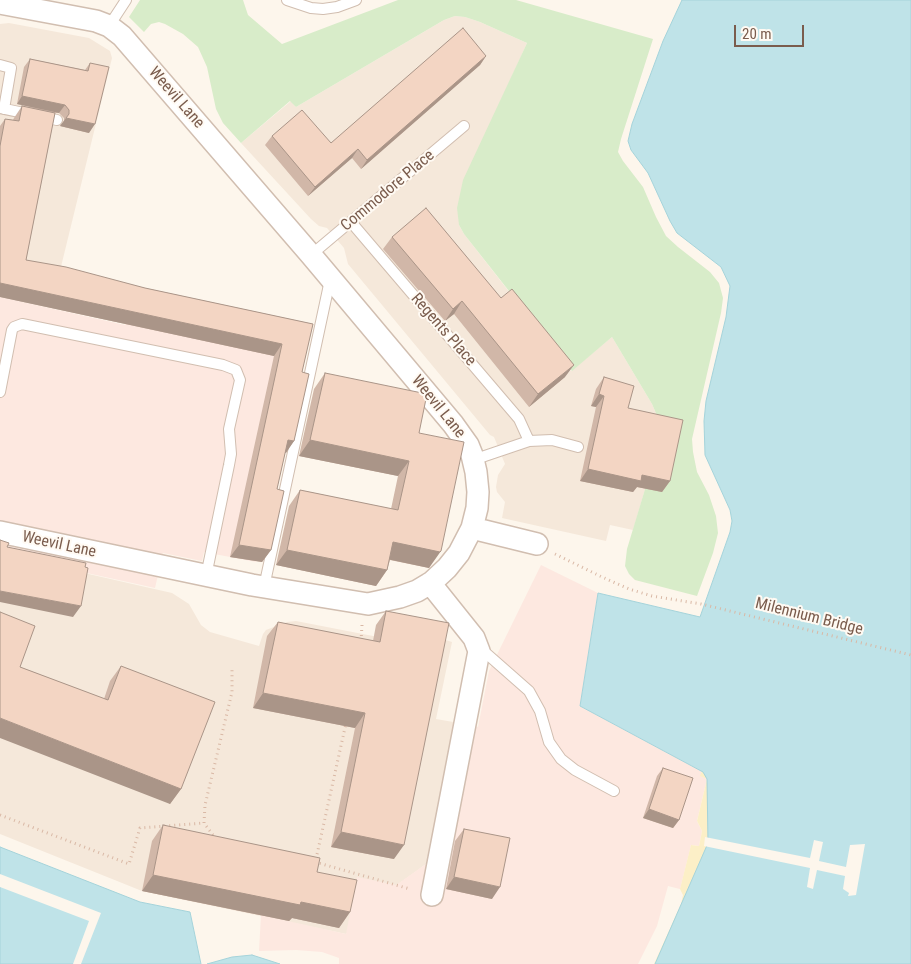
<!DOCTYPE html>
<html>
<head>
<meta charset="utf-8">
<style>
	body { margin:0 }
	#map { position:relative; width:911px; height:964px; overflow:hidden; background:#fdf6ec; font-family:"Roboto Condensed",sans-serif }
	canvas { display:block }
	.scale { position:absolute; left:734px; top:25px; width:70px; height:22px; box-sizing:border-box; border:2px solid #7a5c4d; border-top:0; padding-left:6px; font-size:15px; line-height:18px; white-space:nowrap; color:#7a5c4d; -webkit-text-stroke:4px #fffaf3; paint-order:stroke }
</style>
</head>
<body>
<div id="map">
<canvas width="911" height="964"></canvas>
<div class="scale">20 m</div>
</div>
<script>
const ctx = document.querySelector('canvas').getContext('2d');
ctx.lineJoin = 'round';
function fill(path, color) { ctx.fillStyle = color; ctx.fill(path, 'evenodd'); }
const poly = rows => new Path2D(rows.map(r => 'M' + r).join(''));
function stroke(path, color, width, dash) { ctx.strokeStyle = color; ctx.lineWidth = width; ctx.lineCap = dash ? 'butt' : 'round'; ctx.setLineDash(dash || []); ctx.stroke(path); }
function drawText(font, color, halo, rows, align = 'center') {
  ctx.font = font + ' "Roboto Condensed",sans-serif'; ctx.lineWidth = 4; ctx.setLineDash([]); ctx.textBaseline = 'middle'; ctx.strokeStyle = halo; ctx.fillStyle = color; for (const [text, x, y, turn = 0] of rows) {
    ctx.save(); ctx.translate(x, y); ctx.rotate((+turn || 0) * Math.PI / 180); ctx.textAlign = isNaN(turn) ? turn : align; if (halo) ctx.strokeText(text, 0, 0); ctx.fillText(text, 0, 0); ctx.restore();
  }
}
const residential = poly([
	[455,16,465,17,480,22,527,43,495,114,459,225,464,234,571,371,612,337,652,404,658,418,658,446,633,530,610,525,606,541,502,518,505,502,497,492,496,487,498,475,505,464,494,437,490,435,348,264,344,248,327,228,319,226,311,219,241,143,291,101,296,107,444,20],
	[9,23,89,38,110,51,112,58,58,279,0,269,0,24],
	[14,557,172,593,189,604,201,625,210,632,259,646,263,634,266,630,287,622,296,621,373,636,439,638,452,642,436,719,459,723,426,864,396,886,346,934,142,891,0,834,0,592]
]);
const commercial = poly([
	[0,297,125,325,131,299,304,336,256,562,204,552,202,561,163,553,155,588,14,557,0,592],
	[541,565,598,593,580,706,701,771,701,776,707,779,697,821,702,831,699,846,691,845,680,889,668,886,657,926,638,964,339,964,339,958,322,952,296,950,259,951,261,915,346,934,357,877,396,885,426,864,459,723,478,727,489,671]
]);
const green = poly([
	[140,0,243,0,248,15,282,44,398,0,516,0,653,39,621,139,618,152,623,161,643,187,656,217,666,236,678,247,710,272,719,283,723,298,721,313,692,439,693,452,697,472,709,495,716,516,718,533,713,553,697,596,635,580,629,574,625,566,627,549,658,446,658,418,652,404,612,337,572,371,464,234,459,225,457,208,463,180,527,43,480,22,465,17,455,16,444,20,296,107,290,101,241,143,223,123,216,109,207,67,198,47,183,34,165,24,159,22,151,24,144,32,129,17]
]);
const sand = poly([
	[714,737,726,795,674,964,654,964,681,904,683,895,680,889,691,845,699,846,702,831,697,821,707,779,700,776]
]);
const water = poly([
	[682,0,911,0,911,964,655,964,708,843,707,779,703,772,580,706,598,593,700,617,730,532,732,521,730,510,705,455,704,421,706,401,726,317,730,286,721,267,677,233,670,221,648,173,631,150,628,141,632,124,663,41,682,0],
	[0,847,140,902,190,912,201,964,0,964,0,847],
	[252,955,280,964,207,964,232,957,252,955]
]);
const pier = poly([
	[705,837,810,858,814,840,823,842,819,861,846,867,850,845,865,844,856,895,848,896,849,893,843,889,845,876,817,870,813,889,807,887,810,868,704,846],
	[0,874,101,913,81,964,73,964,89,921,0,887]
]);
const path = poly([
	[555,554,602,577,629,589,652,596,701,604,911,655],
	[361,641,362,625],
	[0,815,129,864,140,828,204,823],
	[217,838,213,835,204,823,205,805,232,692,232,670],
	[316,859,346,723],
	[315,862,410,889]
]);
const service = poly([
	[287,0,311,8,323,9,337,7,356,0],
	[109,26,126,0],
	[0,65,11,68,4,109],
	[0,108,57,120],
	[351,222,519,419,529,441,552,440,578,447],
	[311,255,464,126],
	[0,392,12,330,14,327,22,324,223,365,236,370,240,380,229,429,231,454,229,465,206,576],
	[473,460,529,441],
	[264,587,330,280],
	[479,647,529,691,540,711,549,742,561,759,575,770,614,791]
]);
const minor = poly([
	[0,3,96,21,109,26,122,36,311,255,453,424,468,445,472,455,476,472,478,492,477,508,472,528,459,553,447,568,432,582,417,591,400,597,368,604,252,585,0,532],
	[472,528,537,544],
	[430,583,474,638,479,651,432,895]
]);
const wall = poly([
	[486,56,480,65,361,169,352,158,308,196,265,145,272,136,331,143],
	[30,59,85,70,90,63,89,133,60,126,64,121,64,118,59,113,55,113,26,260,145,288,313,324,302,372,294,441,285,453,277,489,271,550,262,562,230,557,274,356,0,297,0,126,5,119,13,120,14,118,22,106,34,108,17,104,24,67],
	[392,237,565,377,529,407,454,314,445,321,383,249],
	[325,373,419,433,430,566,429,568,390,560,387,570,376,586,276,565,289,506,300,490,391,509,398,476,299,456,314,389],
	[604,377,628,408,670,481,662,492,637,487,633,492,580,481,596,407,591,406,596,389],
	[386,611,394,859,331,847,355,728,253,708,267,636,278,622,373,641,376,625],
	[121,666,181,789,170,804,20,667,104,699,110,681],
	[663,768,679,820,673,828,643,818,657,776],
	[163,825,317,872,350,912,339,928,292,918,289,921,142,891,152,841],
	[464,829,492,899,446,889,455,841]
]);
const shadedWall = poly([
	[486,56,480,65,361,169,367,160],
	[22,96,65,105,59,113,17,104],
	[66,118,95,124,89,133,60,126],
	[358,149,352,158,308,196,315,187],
	[0,283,282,344,274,356,0,297],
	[462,301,454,314,445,321,453,309],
	[574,365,565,377,529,407,538,394],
	[599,394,604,396,596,407,591,406],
	[288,440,294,441,286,453,279,452],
	[310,440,409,461,398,476,299,456],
	[588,469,642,475,670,481,662,492,637,487,633,492,580,481],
	[393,542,441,551,429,568,382,558],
	[239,545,271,550,262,562,230,557],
	[287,550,387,570,376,586,276,565],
	[0,591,81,606,73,617,0,602],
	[263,693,365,713,355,728,253,708],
	[0,718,181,789,170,804,0,738],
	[649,809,679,820,673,828,643,818],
	[341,832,404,845,394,859,331,847],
	[153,875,301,902,350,912,339,928,292,918,289,921,142,891],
	[454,877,500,887,492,899,446,889]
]);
const building = poly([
	[463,28,486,56,367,160,358,149,315,187,272,136,302,110,331,143,463,28],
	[30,59,88,71,90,63,109,67,95,124,66,118,69,114,69,110,65,105,22,96,30,59],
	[22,106,55,113,26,260,66,267,145,288,313,324,302,372,309,374,294,441,288,440,277,489,284,491,271,550,239,545,282,344,0,283,0,146,5,119,19,121,22,106],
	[426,208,501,298,512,289,574,365,538,394,462,301,453,309,392,237,426,208],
	[325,373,427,394,419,433,464,442,441,551,440,552,393,542,387,570,287,550,300,490,398,510,409,461,310,440,325,373],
	[604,377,634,386,628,408,683,420,670,481,642,475,641,481,588,469,604,396,599,394,604,377],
	[0,540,9,543,7,547,86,563,85,567,88,568,81,606,0,591,0,540],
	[386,611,449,623,404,845,341,832,365,713,263,693,278,622,380,642,386,611],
	[0,612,35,626,20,667,108,700,121,666,215,702,181,789,0,718,0,612],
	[663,768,693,778,679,820,649,809,663,768],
	[163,825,320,858,317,872,357,880,350,912,301,902,300,905,153,875,163,825],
	[464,829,510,838,500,887,454,877,464,829]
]);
const streetNames = [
	["Weevil Lane",176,98,49],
	["Commodore Place",388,191,-40],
	["Regents Place",443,330,49],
	["Weevil Lane",438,407,51],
	["Weevil Lane",59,545,12],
	["Milennium Bridge",809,617,14]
];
fill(residential, '#f5e8da');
fill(commercial, '#fde8e0');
fill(green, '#d8ecc9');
fill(sand, '#fcefc7');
fill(water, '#bfe3e8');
stroke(water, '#a5d3da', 1);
fill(pier, '#fdf6ec');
stroke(service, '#d1beb0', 12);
stroke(minor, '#d1beb0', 24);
stroke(path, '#d9b8a5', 3, [1, 4]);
stroke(service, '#fff', 10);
stroke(minor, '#fff', 21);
fill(wall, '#d1b7a8');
fill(shadedWall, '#aa9588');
fill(building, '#f3d5c3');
stroke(building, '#aa9588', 1);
drawText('16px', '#7a5c4d', '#fffaf3', streetNames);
</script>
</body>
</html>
